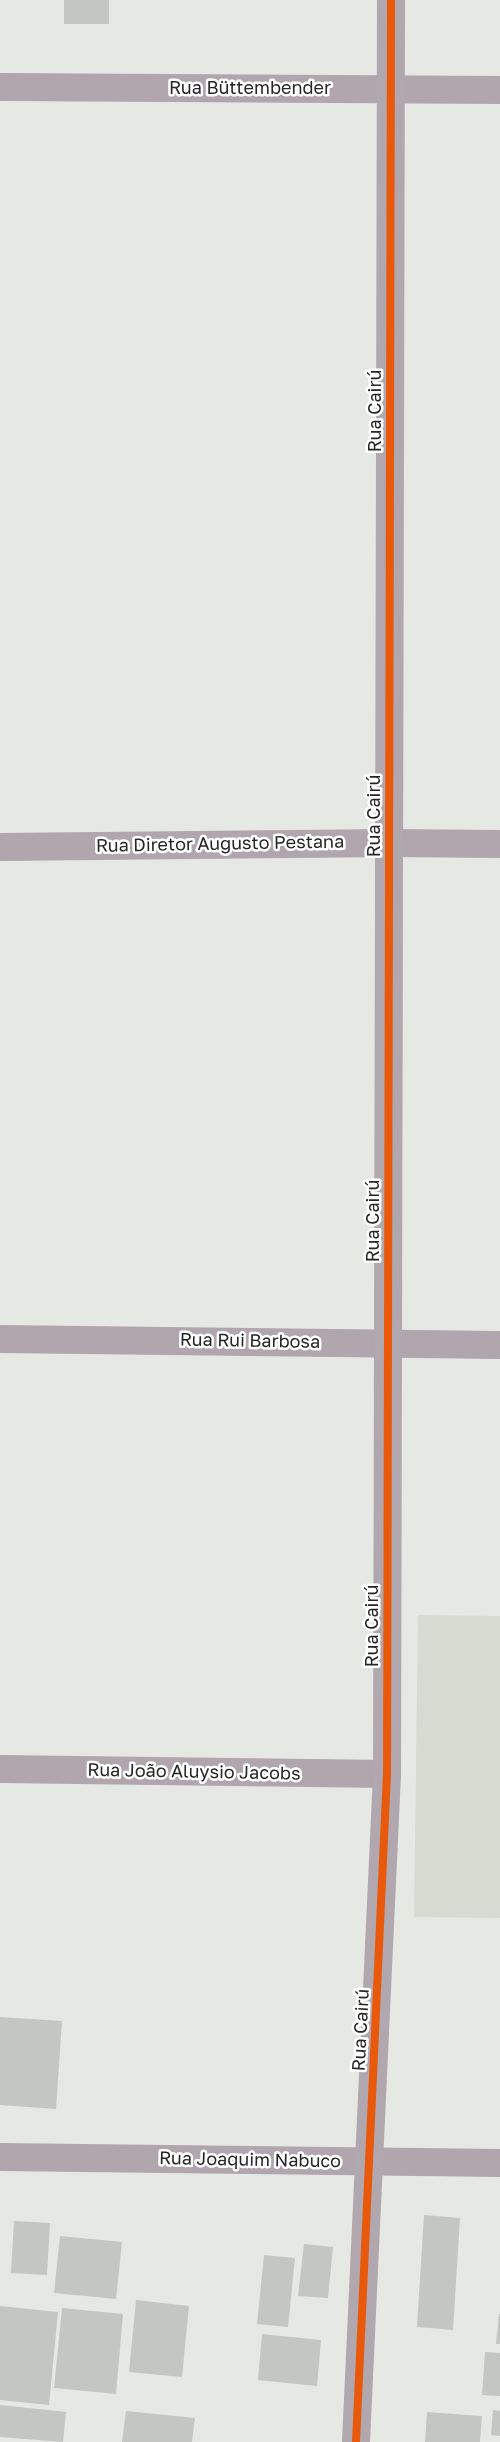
<!DOCTYPE html>
<html>
<head>
<meta charset="utf-8">
<style>
	body { margin:0 }
	canvas { display:block; background:#e6e8e4 }
</style>
</head>
<body>
<canvas width="500" height="2442"></canvas>
<script>
const ctx = document.querySelector('canvas').getContext('2d');
ctx.lineJoin = 'round';
function fill(path, color) { ctx.fillStyle = color; ctx.fill(path, 'evenodd'); }
const poly = rows => new Path2D(rows.map(r => 'M' + r).join(''));
function stroke(path, color, width, dash) { ctx.strokeStyle = color; ctx.lineWidth = width; ctx.lineCap = dash ? 'butt' : 'round'; ctx.setLineDash(dash || []); ctx.stroke(path); }
function drawText(font, color, halo, rows, align = 'center') {
  ctx.font = font + ' "Golos Text",sans-serif'; ctx.lineWidth = 5; ctx.setLineDash([]); ctx.textBaseline = 'middle'; ctx.strokeStyle = halo; ctx.fillStyle = color; for (const [text, x, y, turn = 0] of rows) {
    ctx.save(); ctx.translate(x, y); ctx.rotate((+turn || 0) * Math.PI / 180); ctx.textAlign = isNaN(turn) ? turn : align; if (halo) ctx.strokeText(text, 0, 0); ctx.fillText(text, 0, 0); ctx.restore();
  }
}
const built = poly([
	[418,1615,500,1616,500,1918,414,1917]
]);
const building = poly([
	[64,0,109,0,109,24,64,24],
	[0,2017,62,2021,56,2109,0,2105],
	[424,2215,460,2218,453,2330,417,2327],
	[14,2221,50,2223,47,2275,11,2273],
	[60,2236,122,2242,116,2299,54,2293],
	[304,2244,333,2247,328,2298,298,2296],
	[264,2255,295,2258,288,2327,257,2324],
	[136,2300,189,2306,182,2377,129,2372],
	[0,2306,58,2312,49,2405,0,2400],
	[62,2308,123,2314,116,2394,54,2388],
	[499,2314,500,2314,500,2344,496,2344],
	[262,2334,321,2340,317,2386,258,2380],
	[485,2352,500,2353,500,2396,482,2395],
	[0,2405,66,2412,63,2442,0,2437],
	[493,2410,500,2411,500,2436,491,2435],
	[126,2411,195,2418,192,2442,122,2442],
	[427,2412,482,2416,480,2442,425,2442]
]);
const minor = poly([
	[0,87,500,90],
	[0,847,389,843,500,844],
	[0,1339,500,1345],
	[0,1769,387,1774],
	[0,2157,500,2163]
]);
const major = poly([
	[356,2442,387,1774,391,0]
]);
const cycleway = poly([
	[356,2442,387,1774,391,0]
]);
const streetNames = [
	["Rua Büttembender",250,88],
	["Rua Cairú",375,411,-90],
	["Rua Cairú",374,816,-90],
	["Rua Diretor Augusto Pestana",220,844,-1],
	["Rua Cairú",373,1221,-90],
	["Rua Rui Barbosa",250,1341,1],
	["Rua Cairú",372,1626,-90],
	["Rua João Aluysio Jacobs",194,1772,1],
	["Rua Cairú",361,2030,-87],
	["Rua Joaquim Nabuco",250,2160,1]
];
fill(built, '#d5dbd1');
fill(building, '#c4c6c3');
stroke(minor, '#b1a5ae', 28);
stroke(major, '#b1a7ae', 28);
stroke(cycleway, '#e8590c', 8);
drawText('18px', '#262725', '#fff', streetNames);
</script>
</body>
</html>
